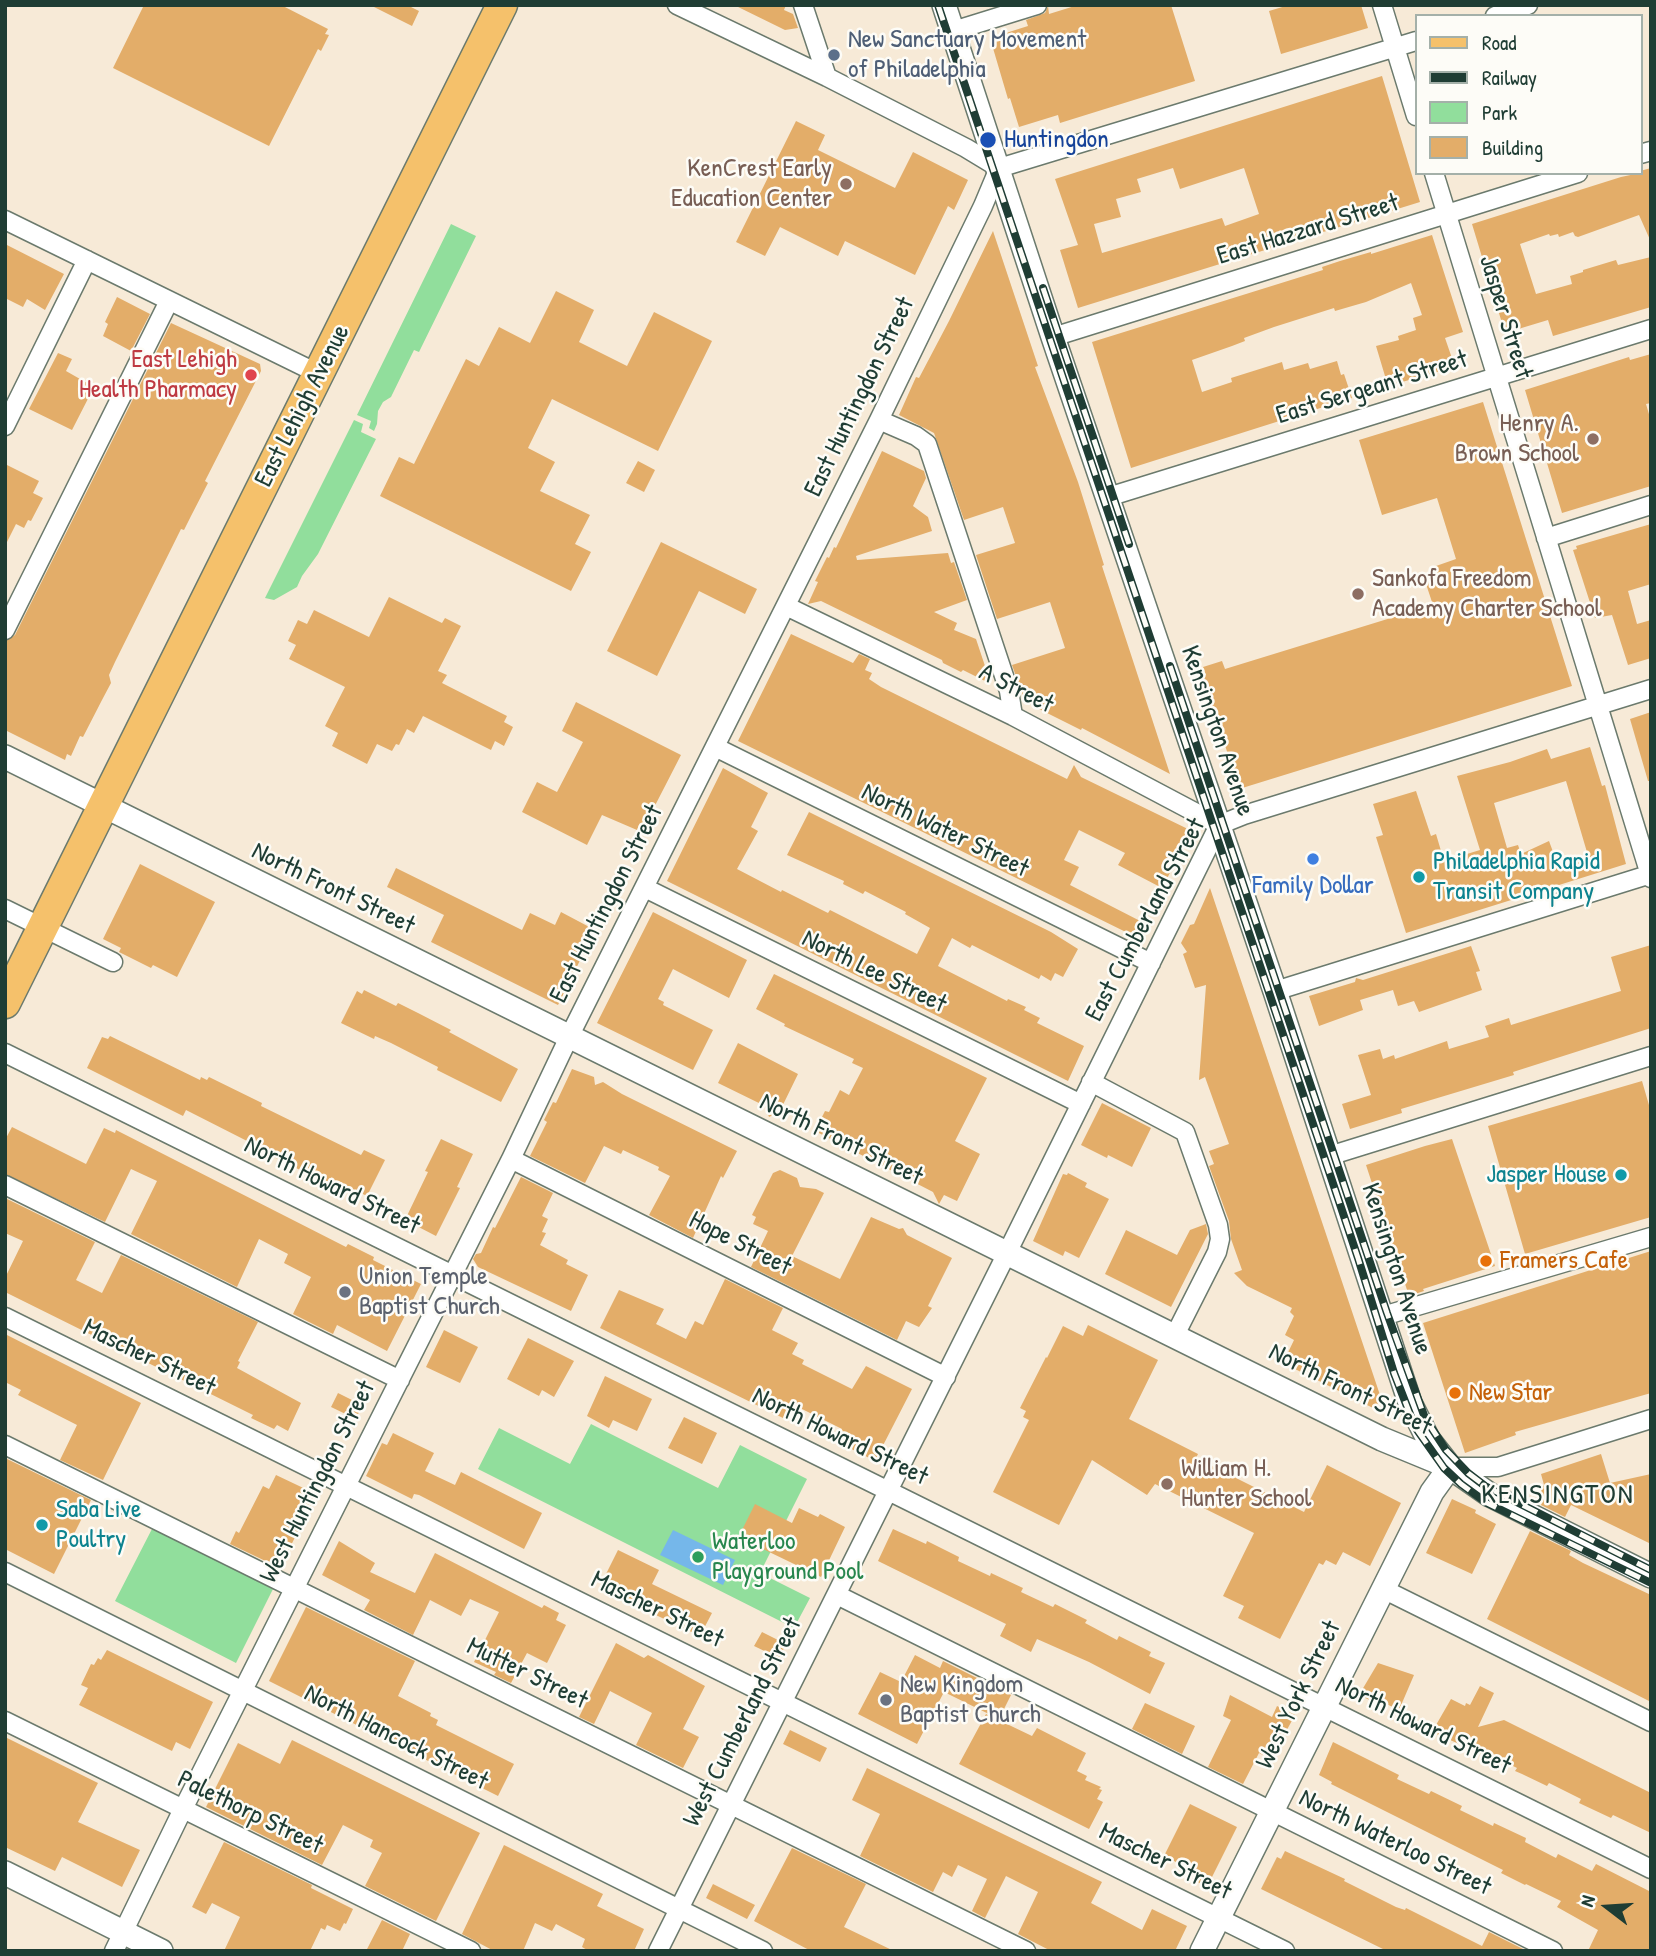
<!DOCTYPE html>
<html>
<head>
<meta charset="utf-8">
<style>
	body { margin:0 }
	#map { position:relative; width:1656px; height:1956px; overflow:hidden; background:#f7ead7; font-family:"Patrick Hand",sans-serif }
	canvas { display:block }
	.frame { position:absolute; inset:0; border:7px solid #1f3d34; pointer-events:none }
	.legend { position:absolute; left:1415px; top:14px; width:228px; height:161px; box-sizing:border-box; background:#fdfcf7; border:2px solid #a4b0a9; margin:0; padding:9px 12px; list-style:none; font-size:21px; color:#1f3d34 }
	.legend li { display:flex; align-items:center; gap:14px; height:35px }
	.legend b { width:35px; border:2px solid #a4b0a9 }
	.north { position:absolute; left:1572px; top:1872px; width:70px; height:70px; -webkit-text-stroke:5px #fdfcf7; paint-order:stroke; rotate:287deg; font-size:19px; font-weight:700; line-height:28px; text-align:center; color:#1f3d34 }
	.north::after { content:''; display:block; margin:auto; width:24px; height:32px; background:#1f3d34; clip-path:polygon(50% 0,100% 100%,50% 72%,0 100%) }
</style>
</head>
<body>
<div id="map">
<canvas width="1656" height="1956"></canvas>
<div class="frame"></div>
<ul class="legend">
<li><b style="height:9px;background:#f5c16b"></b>Road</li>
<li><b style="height:9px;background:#1f3d34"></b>Railway</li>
<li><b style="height:19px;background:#91de9c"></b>Park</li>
<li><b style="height:19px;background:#e3ad69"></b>Building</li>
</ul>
<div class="north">N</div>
</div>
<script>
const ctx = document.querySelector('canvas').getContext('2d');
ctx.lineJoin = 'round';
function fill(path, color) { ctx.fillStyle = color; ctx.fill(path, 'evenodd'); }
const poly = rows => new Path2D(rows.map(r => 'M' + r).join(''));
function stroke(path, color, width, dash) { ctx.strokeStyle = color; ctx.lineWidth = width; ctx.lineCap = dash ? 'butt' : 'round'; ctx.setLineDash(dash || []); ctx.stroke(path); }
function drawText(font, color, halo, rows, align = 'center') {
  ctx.font = font + ' "Patrick Hand",sans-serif'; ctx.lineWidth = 5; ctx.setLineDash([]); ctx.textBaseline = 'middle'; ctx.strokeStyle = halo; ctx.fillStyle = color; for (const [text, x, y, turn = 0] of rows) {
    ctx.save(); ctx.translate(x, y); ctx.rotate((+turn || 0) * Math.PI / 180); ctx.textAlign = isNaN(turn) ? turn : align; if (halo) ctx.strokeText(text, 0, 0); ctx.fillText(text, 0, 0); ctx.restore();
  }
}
const green = poly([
	[451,224,476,236,419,352,414,350,391,397,383,402,378,411,377,424,374,431,369,428,371,421,357,415],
	[354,420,363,424,361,432,376,439,318,554,302,576,297,587,274,600,265,598],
	[591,1424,718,1488,740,1445,807,1479,760,1573,810,1598,794,1628,478,1469,499,1428,570,1464],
	[153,1527,273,1589,236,1663,115,1601]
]);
const water = poly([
	[673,1530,735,1560,723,1585,660,1555]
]);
const building = poly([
	[144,5,281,5,328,29,325,34,329,35,321,51,318,49,269,146,113,68],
	[370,5,407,5,419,11,412,26],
	[734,5,786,5,784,10,793,14,798,28,785,30],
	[1078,5,1171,5,1195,81,1060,123,1058,115,1019,127,1010,98,1008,99,990,38,1028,26,1026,20,1045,13,1048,6,1049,14],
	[1289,5,1361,5,1368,28,1281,54,1269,11],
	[1382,76,1420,202,1078,308,1060,250,1078,245,1055,179],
	[1173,168,1180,189,1244,168,1259,214,1225,226,1222,218,1102,253,1094,224,1121,217,1116,199,1141,192,1137,179],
	[796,121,825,135,818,150,895,188,913,152,968,180,954,210,948,206,915,275,845,241,838,256,780,227,765,256,736,242],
	[1651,168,1651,242,1639,215,1578,237,1575,236,1573,232,1559,237,1558,234,1550,236,1549,234,1520,244,1536,294,1572,284,1570,276,1583,272,1583,270,1616,260,1618,265,1651,257,1651,307,1553,336,1548,320,1505,333,1472,224,1621,177,1640,173,1640,171],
	[993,231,1038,366,1035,367,1078,482,1104,565,1102,566,1170,774,1082,728,1081,730,1025,702,1012,665,1065,648,1050,602,997,619,976,555,1015,543,1003,507,964,520,934,433,899,415,916,377,919,378,949,321],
	[1432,235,1463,332,1445,338,1455,367,1388,386,1376,346,1399,340,1398,336,1416,330,1413,318,1422,315,1411,283,1366,302,1335,311,1334,308,1274,327,1244,338,1245,341,1232,346,1192,360,1202,392,1232,382,1231,378,1282,362,1284,370,1308,363,1310,369,1337,361,1341,375,1344,374,1352,398,1131,468,1092,342,1323,270,1322,267,1340,261,1371,252,1371,254],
	[5,244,64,274,45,310,27,299,23,307,5,298],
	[556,291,594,310,579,342,627,366,654,312,712,341,658,451,552,399,528,448,555,462,540,491,590,515,575,544,591,552,571,591,380,496,399,457,414,464,466,359,479,366,499,327,530,343],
	[117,297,150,314,131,351,103,336,108,324,105,322],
	[171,323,260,364,261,371,205,481,208,483,191,516,184,530,181,529,115,662,109,675,111,683,102,700,83,737,80,736,71,756,67,754,65,760,5,730,5,641,15,635],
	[58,353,72,359,66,371,94,387,72,430,29,409],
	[1651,354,1651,403,1646,404,1651,421,1651,486,1562,513,1525,390,1629,357,1630,360],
	[1483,402,1572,686,1239,789,1215,714,1212,715,1200,676,1206,675,1203,667,1222,661,1225,669,1433,605,1426,584,1436,566,1456,559,1437,498,1382,515,1359,440],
	[882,451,924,471,926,478,913,506,928,517,932,531,856,556,857,560,948,553,951,563,954,562,967,600,934,612,957,623,954,630,976,639,991,684,963,670,961,672,943,663,942,660,821,601,808,604,818,582,815,581,827,557,829,558,834,547,836,548],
	[638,461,655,470,644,492,626,483],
	[5,464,39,481,33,493,43,498,31,521,28,520,24,528,16,524,5,546],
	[1651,524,1651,584,1628,591,1637,624,1651,620,1651,658,1628,665,1612,615,1595,618,1573,550,1577,549,1576,546],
	[661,542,757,589,745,614,699,591,657,676,607,651],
	[389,597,442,623,445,618,461,626,438,671,447,675,442,683,507,716,504,722,513,727,504,746,495,741,491,750,423,716,414,733,407,729,399,745,396,744,392,751,377,744,367,764,332,746,338,733,325,726,345,687,289,659,296,645,288,641,298,620,307,624,314,610,369,637],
	[791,634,853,663,859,654,870,659,865,670,872,673,869,679,881,687,1067,779,1074,765,1081,777,1192,831,1162,888,1118,865,1125,853,1079,830,1064,860,1079,867,1070,885,1146,924,1138,938,738,741],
	[576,702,681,755,645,825,640,823,637,830,602,815,587,845,522,812,537,782,557,792,583,742,562,731],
	[1651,712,1651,781,1648,781,1630,719],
	[1590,747,1602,786,1605,785,1626,864,1406,933,1376,837,1383,835,1373,804,1416,791,1431,836,1436,834,1444,861,1480,850,1457,776,1510,762,1547,749,1551,759],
	[1566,781,1589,859,1559,868,1549,841,1521,854,1518,845,1507,848,1494,803],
	[723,768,768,793,751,827,758,831,737,869,781,892,782,890,828,913,830,910,917,954,930,928,905,914,906,912,865,891,863,894,843,884,844,881,787,855,809,812,1051,932,1078,949,1063,977,1055,973,1051,981,1041,975,1039,979,972,945,970,948,952,938,938,966,1007,1001,1008,999,1026,1007,1024,1010,1040,1018,1037,1023,1084,1046,1068,1081,667,881],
	[140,864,215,902,177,977,153,965,151,968,119,952,121,948,103,939],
	[396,868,522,930,530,913,555,925,561,912,595,930,558,1005,431,942,444,915,387,887],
	[1210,888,1382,1401,1373,1408,1283,1363,1294,1340,1285,1335,1294,1316,1290,1312,1292,1308,1247,1286,1234,1273,1242,1270,1231,1239,1229,1221,1209,1166,1214,1164,1209,1151,1229,1144,1205,1077,1199,1080,1206,985,1195,988,1183,954,1187,952,1181,943,1190,925,1194,924],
	[653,912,747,960,729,998,673,969,658,999,664,1002,663,1005,713,1030,693,1070,597,1023],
	[1651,945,1651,1028,1513,1072,1514,1075,1401,1109,1402,1113,1350,1129,1342,1104,1371,1095,1358,1055,1380,1049,1383,1059,1394,1055,1395,1059,1447,1041,1449,1049,1489,1037,1485,1026,1509,1018,1511,1025,1621,991,1611,957],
	[1471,946,1480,971,1476,972,1482,990,1419,1012,1414,1001,1398,1006,1393,990,1360,1000,1363,1010,1319,1026,1309,996,1355,982,1356,978,1363,980],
	[774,974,987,1078,955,1141,980,1154,957,1201,944,1195,939,1204,933,1192,815,1131,825,1111,829,1112,840,1090,849,1095,863,1068,852,1063,854,1059,784,1026,785,1024,756,1009],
	[364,990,396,1006,398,1003,418,1013,451,1030,449,1032,518,1069,501,1102,437,1070,438,1067,391,1043,375,1036,374,1039,341,1023,357,991,362,994],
	[110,1036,200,1080,201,1077,207,1080,209,1077,262,1103,261,1106,361,1155,364,1150,385,1160,367,1196,346,1186,344,1192,248,1144,249,1142,186,1110,183,1116,87,1068,102,1037,108,1039],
	[738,1043,798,1074,778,1115,775,1114,769,1117,765,1106,718,1083],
	[572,1069,594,1077,595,1085,603,1082,622,1094,737,1151,723,1178,721,1176,693,1238,649,1215,670,1176,658,1170,659,1167,623,1150,621,1154,604,1146,585,1183,530,1156,547,1122,544,1120,553,1102,556,1103],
	[1642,1081,1651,1112,1651,1217,1525,1254,1488,1126],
	[1102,1103,1151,1128,1132,1167,1108,1155,1107,1158,1081,1145],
	[12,1127,86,1164,104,1128,115,1133,116,1130,346,1247,348,1244,374,1257,373,1260,421,1284,387,1351,337,1325,333,1334,293,1314,311,1277,284,1263,288,1254,259,1239,237,1287,131,1234,157,1181,131,1169,105,1222,5,1174,5,1140],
	[441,1139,473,1154,457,1187,460,1188,436,1236,405,1220,428,1172,425,1171],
	[1452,1139,1495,1266,1423,1289,1424,1291,1409,1296,1366,1165,1425,1146],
	[780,1170,797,1178,800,1187,816,1189,824,1193,792,1256,840,1279,871,1217,899,1229,903,1228,907,1235,952,1258,928,1306,932,1308,919,1327,906,1321,897,1340,751,1267,768,1231,753,1224,756,1217,752,1215,773,1173],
	[1068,1173,1087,1183,1085,1187,1109,1199,1079,1258,1065,1251,1063,1256,1033,1241,1063,1174,1067,1175],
	[521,1177,553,1193,542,1216,548,1219,542,1232,546,1233,540,1245,568,1260,566,1264,588,1275,571,1311,478,1267,473,1259,476,1254,481,1253,493,1227,495,1228],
	[5,1198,95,1242,76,1280,102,1293,121,1255,258,1322,238,1361,240,1362,237,1368,301,1403,288,1431,277,1425,274,1429,251,1418,253,1415,5,1292,5,1278,23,1241,5,1233],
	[1206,1224,1208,1234,1171,1307,1105,1274,1126,1230,1177,1255,1190,1230],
	[1651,1251,1651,1393,1515,1432,1516,1435,1465,1453,1423,1323],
	[725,1279,783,1308,772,1330,798,1343,792,1354,804,1360,802,1364,852,1389,866,1366,912,1389,875,1461,836,1441,842,1429,790,1403,783,1418,600,1328,619,1290,664,1309,656,1324,686,1339,695,1321,703,1325],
	[1088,1325,1158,1360,1129,1419,1198,1454,1196,1458,1304,1512,1327,1465,1401,1503,1370,1566,1343,1552,1336,1565,1326,1560,1323,1565,1319,1563,1280,1639,1238,1618,1244,1606,1223,1596,1254,1533,1155,1484,1147,1495,1092,1460,1059,1525,993,1492,1029,1420,1023,1417,1026,1411,1020,1408,1046,1357,1047,1358,1063,1326,1083,1336],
	[444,1330,478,1347,460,1383,426,1367],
	[5,1334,141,1403,103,1480,60,1460,77,1425,18,1395,21,1390,5,1382],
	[528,1338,574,1361,554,1397,542,1390,539,1396,507,1379],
	[605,1376,652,1399,637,1431,613,1420,609,1428,587,1416],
	[338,1393,362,1405,356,1419,331,1407],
	[684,1417,717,1433,702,1464,668,1448],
	[393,1433,434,1453,425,1471,455,1485,461,1472,542,1513,524,1549,419,1495,414,1494,412,1499,366,1476,382,1443,387,1445],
	[1601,1454,1610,1483,1651,1474,1651,1544,1571,1505,1565,1517,1541,1505,1544,1498,1538,1495,1544,1485,1541,1474],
	[5,1458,91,1500,54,1574,5,1549],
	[276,1475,316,1494,280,1568,230,1544,236,1531,239,1533,263,1486,269,1489],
	[1452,1499,1476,1510,1475,1513,1496,1524,1472,1574,1426,1553],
	[755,1504,792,1523,799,1508,818,1517,820,1514,845,1527,821,1577,763,1549,761,1552,737,1540],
	[893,1529,926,1544,927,1541,959,1557,958,1561,990,1576,991,1573,1023,1588,1021,1592,1053,1607,1055,1604,1087,1620,1085,1623,1117,1640,1119,1636,1151,1652,1149,1656,1165,1663,1150,1694,1089,1662,1037,1639,1031,1652,1000,1636,1006,1624,878,1561],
	[1530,1531,1571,1551,1569,1555,1583,1563,1651,1595,1651,1702,1487,1619],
	[339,1541,375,1563,370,1572,415,1593,435,1553,542,1608,544,1605,559,1613,556,1620,566,1625,547,1663,527,1653,511,1683,494,1675,496,1672,474,1662,499,1612,470,1599,461,1616,430,1600,413,1635,364,1610,370,1600,322,1575],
	[618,1550,659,1570,652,1584,712,1613,700,1636,599,1588],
	[306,1607,415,1661,398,1696,431,1713,430,1716,438,1720,436,1725,514,1764,498,1796,269,1681],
	[762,1632,786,1644,779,1658,754,1646],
	[616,1643,644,1658,648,1655,705,1686,683,1729,699,1737,683,1768,636,1745,652,1713,610,1691,594,1724,579,1717],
	[107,1650,213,1702,190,1749,176,1742,172,1751,79,1705,88,1688,81,1685,91,1664,94,1665,98,1658,101,1660],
	[915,1655,940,1668,943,1661,1011,1695,999,1719,944,1692,917,1744,858,1714,880,1672,901,1682],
	[1378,1663,1414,1675,1399,1710,1380,1701,1378,1704,1359,1695],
	[1480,1686,1494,1693,1478,1727,1504,1720,1651,1793,1651,1833,1613,1815,1611,1818,1579,1803,1581,1799,1549,1783,1547,1786,1522,1774,1515,1771,1517,1768,1485,1752,1484,1755,1432,1732,1451,1699,1465,1706,1466,1703,1470,1705],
	[1230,1695,1272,1717,1277,1706,1295,1715,1271,1759,1259,1753,1243,1784,1208,1767,1231,1720,1223,1716],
	[1145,1703,1195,1726,1182,1754,1132,1729],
	[986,1714,1032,1736,1037,1728,1086,1753,1077,1771,1087,1776,1085,1780,1101,1787,1099,1789,1102,1790,1097,1799,1103,1802,1089,1829,959,1764],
	[790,1730,827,1748,820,1762,783,1744],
	[5,1737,98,1783,78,1822,140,1850,122,1887,62,1857,55,1871,5,1847],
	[292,1740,480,1833,436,1921,365,1886,382,1853,370,1847,373,1840,343,1825,322,1865,206,1807,238,1743,280,1764],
	[1333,1742,1399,1775,1397,1779,1429,1794,1431,1791,1462,1806,1460,1810,1493,1826,1494,1823,1526,1838,1525,1842,1556,1858,1558,1854,1592,1871,1596,1864,1651,1892,1651,1951,1588,1951,1598,1930,1557,1907,1561,1901,1526,1884,1525,1885,1501,1873,1503,1870,1331,1784,1332,1782,1319,1775],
	[867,1768,1102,1882,1091,1903,1142,1930,1152,1909,1187,1926,1175,1951,1051,1951,1018,1934,1038,1892,1006,1876,985,1918,972,1911,987,1879,958,1865,952,1877,943,1872,933,1892,860,1856,880,1814,852,1800],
	[1190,1804,1237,1827,1207,1887,1192,1879,1196,1872,1164,1856],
	[224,1842,312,1885,311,1888,353,1909,346,1924,344,1923,340,1931,327,1925,325,1930,321,1928,310,1951,224,1951,240,1917,212,1903,206,1914,192,1907],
	[504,1845,603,1894,597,1906,644,1929,634,1951,589,1951,582,1947,585,1939,556,1924,552,1931,535,1923,523,1951,494,1951,462,1934],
	[792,1848,866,1884,844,1927,894,1951,811,1951,754,1921],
	[1285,1851,1345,1879,1344,1881,1396,1907,1405,1910,1406,1908,1482,1946,1489,1932,1527,1951,1387,1951,1261,1889,1277,1857,1281,1859],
	[713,1884,755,1905,747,1919,706,1898],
	[382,1920,410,1934,402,1951,366,1951]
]);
const minor = poly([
	[677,5,827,77,966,148,999,168],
	[803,5,827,77],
	[1382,5,1416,116],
	[1495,16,1528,5],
	[953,31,1037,5],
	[1640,154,1651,151],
	[999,168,1416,41],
	[1434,173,1651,878],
	[5,220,319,374],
	[1053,337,1578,173],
	[879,420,916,436,927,444,1009,691,1013,716],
	[5,426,87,260],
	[1108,497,1651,329],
	[1546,538,1651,505],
	[786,606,1013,716,1219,825],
	[5,630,169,301],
	[715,747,1151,963],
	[645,888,1081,1104],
	[5,909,113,962],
	[1275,991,1651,874],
	[5,1053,1651,1869],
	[1091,1082,1185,1132,1218,1225,1220,1239,1217,1252,1175,1335],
	[1329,1156,1651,1056],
	[511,1159,946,1377],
	[5,1185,400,1380],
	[1383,1316,1651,1237],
	[5,1317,1285,1951],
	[5,1445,1026,1951],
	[1450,1467,1498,1467,1651,1419],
	[5,1572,763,1951],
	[1383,1589,1651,1722],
	[837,1595,1553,1951],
	[5,1721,471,1951],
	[114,1951,183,1809,511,1159,569,1037,879,420,983,206,999,168],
	[658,1951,1007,1253,1219,825,1244,815,1651,689]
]);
const tertiary = poly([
	[944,5,1053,337,1275,991,1410,1403,1428,1439,1450,1467],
	[5,757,1382,1439,1450,1467,1490,1495,1651,1576],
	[5,1873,161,1951],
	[1202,1951,1432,1492,1450,1467]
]);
const primary = poly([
	[5,1003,502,5]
]);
const rail = poly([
	[938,5,1358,1258,1394,1373,1415,1427,1444,1468,1461,1484,1487,1503,1651,1583],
	[1043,288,1129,544],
	[1170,666,1387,1313,1425,1418,1446,1450,1468,1473,1485,1486,1651,1570]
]);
const markers = [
	[834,55,7,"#5c6f8a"],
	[988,140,9,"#1a4fb4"],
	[846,184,7,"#8d6e63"],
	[251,375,7,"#e0444e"],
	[1593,439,7,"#8d6e63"],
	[1358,594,7,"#8d6e63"],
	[1313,859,7,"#3f7fe0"],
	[1419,877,7,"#0f9aa8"],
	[1621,1175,7,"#0f9aa8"],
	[1486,1261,7,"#e8710a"],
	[345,1292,7,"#6b7280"],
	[1455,1393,7,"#e8710a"],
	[1167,1484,7,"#8d6e63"],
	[42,1525,7,"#0f9aa8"],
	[698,1557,7,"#2e9e5b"],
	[886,1700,7,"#6b7280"]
];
const serviceNames = [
	["New Sanctuary Movement",848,40],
	["of Philadelphia",848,70]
];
const transitNames = [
	["Huntingdon",1004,140]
];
const educationNames = [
	["KenCrest Early",832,169],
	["Education Center",832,199],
	["Henry A.",1579,424],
	["Brown School",1579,454],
	["Sankofa Freedom",1372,579,"left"],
	["Academy Charter School",1372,609,"left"],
	["William H.",1181,1469,"left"],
	["Hunter School",1181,1499,"left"]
];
const streetNames = [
	["East Hazzard Street",1308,230,-17],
	["Jasper Street",1505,317,73],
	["East Sergeant Street",1372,388,-17],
	["East Huntingdon Street",860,397,-64],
	["East Lehigh Avenue",303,406,-63],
	["A Street",1016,689,27],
	["Kensington Avenue",1217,731,71],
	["North Water Street",945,831,26],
	["North Front Street",333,889,26],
	["East Huntingdon Street",607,904,-63],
	["East Cumberland Street",1146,920,-62],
	["North Lee Street",874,972,26],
	["North Front Street",841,1140,26],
	["North Howard Street",332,1186,26],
	["Hope Street",740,1244,27],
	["Kensington Avenue",1396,1269,72],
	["Mascher Street",149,1358,26],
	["North Front Street",1350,1390,26],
	["North Howard Street",840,1437,26],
	["West Huntingdon Street",318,1482,-63],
	["Mascher Street",657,1610,26],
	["Mutter Street",527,1674,26],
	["West York Street",1299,1695,-64],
	["West Cumberland Street",743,1722,-63],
	["North Howard Street",1423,1726,26],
	["North Hancock Street",396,1738,27],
	["Palethorp Street",250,1813,26],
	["North Waterloo Street",1395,1843,26],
	["Mascher Street",1165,1862,26]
];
const healthNames = [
	["East Lehigh",237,360],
	["Health Pharmacy",237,390]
];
const cultureNames = [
	["Philadelphia Rapid",1433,862],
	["Transit Company",1433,892],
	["Jasper House",1607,1175,"right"],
	["Saba Live",56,1510],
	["Poultry",56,1540]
];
const shopNames = [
	["Family Dollar",1313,886]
];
const foodNames = [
	["Framers Cafe",1500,1261],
	["New Star",1469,1393]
];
const worshipNames = [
	["Union Temple",359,1277],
	["Baptist Church",359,1307],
	["New Kingdom",900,1685],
	["Baptist Church",900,1715]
];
const leisureNames = [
	["Waterloo",712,1542],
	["Playground Pool",712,1572]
];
const neighbourhoodNames = [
	["KENSINGTON",1558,1496]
];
fill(green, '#91de9c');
fill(water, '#75b7ea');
fill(building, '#e3ad69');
stroke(minor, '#6b7a6d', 21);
stroke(tertiary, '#6b7a6d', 26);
stroke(primary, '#6b7a6d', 33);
stroke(minor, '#fff', 18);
stroke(tertiary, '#fff', 23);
stroke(primary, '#f5c16b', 30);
stroke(rail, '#1f3d34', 8);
stroke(rail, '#fdfcf7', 5, [16]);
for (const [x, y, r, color] of markers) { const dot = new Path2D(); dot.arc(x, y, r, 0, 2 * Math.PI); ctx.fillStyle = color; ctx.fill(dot); stroke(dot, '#fdfcf7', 2.5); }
drawText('26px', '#4e5e75', '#fdfcf7', serviceNames, 'left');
drawText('26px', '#164399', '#fdfcf7', transitNames, 'left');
drawText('26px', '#785e54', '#fdfcf7', educationNames, 'right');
drawText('26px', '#1f3d34', '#fdfcf7', streetNames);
drawText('26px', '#be3a42', '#fdfcf7', healthNames, 'right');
drawText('26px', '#0d838f', '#fdfcf7', cultureNames, 'left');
drawText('26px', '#366cbe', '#fdfcf7', shopNames);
drawText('26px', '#c56008', '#fdfcf7', foodNames, 'left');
drawText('26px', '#5b616d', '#fdfcf7', worshipNames, 'left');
drawText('26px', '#27864d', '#fdfcf7', leisureNames, 'left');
ctx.letterSpacing = '2px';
drawText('28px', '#1f3d34', '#fdfcf7', neighbourhoodNames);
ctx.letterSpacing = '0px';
</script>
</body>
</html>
